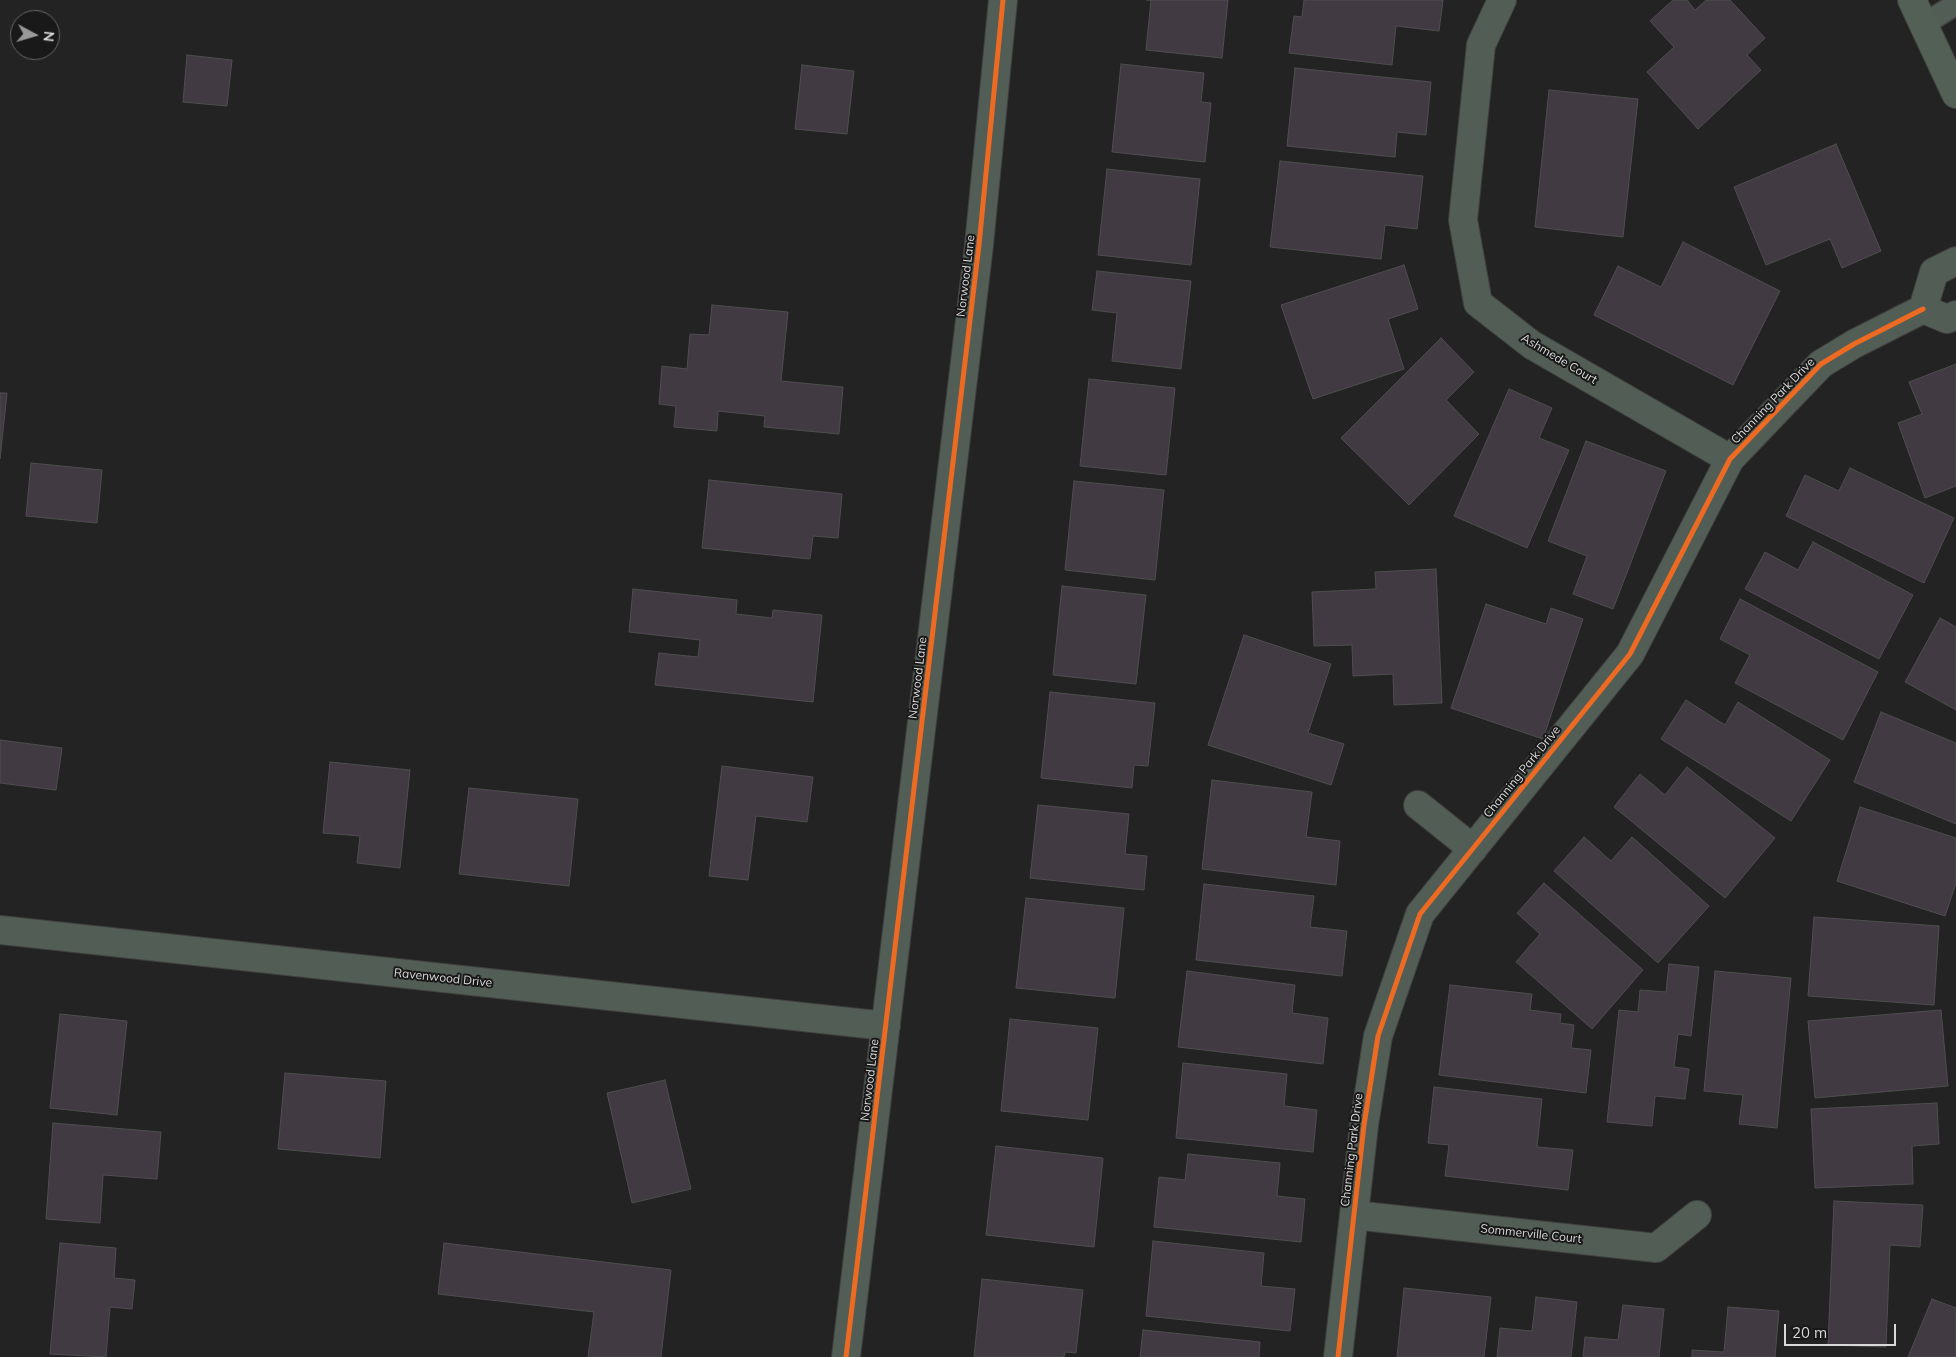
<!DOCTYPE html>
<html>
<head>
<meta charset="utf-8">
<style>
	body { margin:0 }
	#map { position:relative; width:1956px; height:1357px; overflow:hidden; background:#232323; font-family:Mulish,sans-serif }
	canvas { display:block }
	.north { position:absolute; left:10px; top:10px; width:50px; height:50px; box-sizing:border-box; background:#1a191a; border:1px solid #666566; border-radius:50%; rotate:96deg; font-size:14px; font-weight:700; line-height:20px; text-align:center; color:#d9d8d9 }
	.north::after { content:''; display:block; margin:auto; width:18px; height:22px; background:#999; clip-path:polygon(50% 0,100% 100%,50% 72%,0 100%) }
	.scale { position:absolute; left:1784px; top:1324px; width:112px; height:22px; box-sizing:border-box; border:2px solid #d9d8d9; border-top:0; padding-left:6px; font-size:15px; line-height:18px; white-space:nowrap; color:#d9d8d9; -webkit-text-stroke:4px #1a191a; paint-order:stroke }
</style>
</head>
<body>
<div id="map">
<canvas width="1956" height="1357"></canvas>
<div class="north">N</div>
<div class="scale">20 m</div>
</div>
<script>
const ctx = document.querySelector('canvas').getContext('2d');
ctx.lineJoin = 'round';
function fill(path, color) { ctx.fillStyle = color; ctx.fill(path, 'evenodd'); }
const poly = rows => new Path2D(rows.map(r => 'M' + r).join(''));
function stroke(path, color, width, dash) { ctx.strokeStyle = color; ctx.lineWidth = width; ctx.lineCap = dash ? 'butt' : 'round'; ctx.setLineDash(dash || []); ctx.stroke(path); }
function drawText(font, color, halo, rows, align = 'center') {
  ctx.font = font + ' Mulish,sans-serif'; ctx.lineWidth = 4; ctx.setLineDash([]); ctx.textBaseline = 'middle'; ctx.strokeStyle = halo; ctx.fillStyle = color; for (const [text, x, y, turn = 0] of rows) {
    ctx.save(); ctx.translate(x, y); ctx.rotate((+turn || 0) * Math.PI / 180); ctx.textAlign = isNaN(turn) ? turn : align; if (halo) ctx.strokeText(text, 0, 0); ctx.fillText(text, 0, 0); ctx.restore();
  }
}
const building = poly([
	[1147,0,1228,0,1222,58,1146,50,1151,0,1147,0],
	[1304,0,1443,0,1439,31,1396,26,1392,65,1289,53,1294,16,1302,17,1304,0],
	[1673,0,1687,0,1695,10,1706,0,1730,0,1765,38,1747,55,1761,70,1698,129,1647,72,1674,47,1650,21,1673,0],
	[187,55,232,60,227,106,183,102,187,55],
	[1121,64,1204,73,1201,102,1211,103,1205,162,1112,152,1121,64],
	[802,65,854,71,847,134,795,129,802,65],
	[1295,68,1431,82,1426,135,1397,132,1395,157,1287,146,1295,68],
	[1549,90,1638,99,1623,237,1535,227,1549,90],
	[1836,144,1881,251,1842,268,1830,239,1766,265,1734,187,1836,144],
	[1280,161,1423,176,1417,229,1385,225,1381,259,1270,247,1280,161],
	[1107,169,1200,179,1191,265,1098,255,1107,169],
	[1683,242,1780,291,1733,385,1594,315,1618,266,1661,287,1683,242],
	[1404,265,1418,309,1388,319,1404,369,1313,399,1281,305,1404,265],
	[1097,271,1191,281,1181,369,1112,361,1117,313,1092,310,1097,271],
	[712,305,788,312,781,381,843,387,839,434,764,427,765,416,718,411,717,431,674,427,676,406,659,404,662,366,687,369,690,334,709,335,712,305],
	[1441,338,1474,372,1446,400,1479,434,1409,505,1341,438,1441,338],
	[1956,364,1956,486,1925,498,1898,423,1922,414,1909,382,1956,364],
	[1089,379,1175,388,1166,475,1080,466,1089,379],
	[1509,389,1552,408,1539,438,1569,450,1527,548,1454,516,1509,389],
	[0,393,7,393,0,459,0,393],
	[1586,441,1666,471,1613,609,1573,594,1587,556,1548,541,1586,441],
	[31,463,102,470,97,523,26,516,31,463],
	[1850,468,1954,518,1924,583,1786,516,1805,475,1839,491,1850,468],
	[709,480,842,494,838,538,813,536,810,559,702,548,709,480],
	[1074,481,1164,490,1155,580,1065,570,1074,481],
	[1813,542,1913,595,1879,659,1745,589,1765,552,1798,570,1813,542],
	[1436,569,1442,703,1394,705,1393,674,1353,676,1352,645,1314,646,1312,592,1376,589,1375,572,1436,569],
	[1062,586,1146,595,1136,684,1053,675,1062,586],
	[633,589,737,600,736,614,772,618,773,610,822,615,813,702,655,685,659,653,698,657,700,640,629,632,633,589],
	[1740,599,1878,672,1843,740,1735,683,1750,655,1720,639,1740,599],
	[1486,604,1546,624,1551,608,1583,619,1543,739,1451,708,1486,604],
	[1940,618,1956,627,1956,710,1905,682,1940,618],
	[1244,635,1331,664,1308,733,1344,744,1331,785,1208,745,1244,635],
	[1050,692,1155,703,1148,766,1134,765,1132,788,1041,778,1050,692],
	[1686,700,1725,725,1738,702,1830,760,1791,821,1661,739,1686,700],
	[1881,712,1956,743,1956,824,1854,782,1881,712],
	[0,740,62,748,56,790,0,783,0,740],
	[330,762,410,770,400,868,357,863,360,836,323,833,330,762],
	[722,766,813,777,807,822,756,816,748,880,709,876,722,766],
	[1687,767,1775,838,1725,898,1614,807,1640,774,1665,795,1687,767],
	[1212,780,1312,792,1306,837,1340,841,1336,885,1202,869,1212,780],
	[469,788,578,799,569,886,459,874,469,788],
	[1038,805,1129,814,1125,854,1147,856,1144,890,1030,878,1038,805],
	[1860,807,1956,838,1956,883,1945,916,1837,881,1860,807],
	[1584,837,1611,861,1632,837,1709,906,1658,963,1554,871,1584,837],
	[1544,883,1643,970,1592,1029,1516,962,1540,934,1517,913,1544,883],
	[1204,884,1314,896,1310,927,1347,931,1342,976,1196,960,1204,884],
	[1026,898,1124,908,1115,998,1016,988,1026,898],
	[1814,917,1939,926,1934,1005,1808,996,1814,917],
	[1669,964,1699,967,1691,1036,1678,1034,1674,1067,1689,1069,1685,1099,1655,1096,1652,1126,1607,1122,1619,1010,1638,1012,1640,990,1666,992,1669,964],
	[1187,971,1295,985,1292,1013,1328,1018,1323,1064,1178,1047,1187,971],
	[1715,971,1791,978,1777,1128,1739,1124,1743,1095,1704,1091,1715,971],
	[1450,985,1532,994,1530,1010,1561,1014,1560,1023,1574,1025,1571,1048,1591,1050,1586,1093,1439,1075,1450,985],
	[1941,1010,1948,1086,1815,1098,1808,1021,1941,1010],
	[60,1014,127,1021,117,1115,50,1108,60,1014],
	[1010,1019,1098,1028,1088,1120,1001,1111,1010,1019],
	[1183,1063,1287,1074,1284,1106,1317,1110,1313,1152,1176,1138,1183,1063],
	[285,1073,386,1081,380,1158,278,1149,285,1073],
	[665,1080,691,1189,632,1203,607,1093,665,1080],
	[1434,1087,1542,1099,1537,1147,1573,1150,1568,1190,1445,1176,1449,1145,1428,1143,1434,1087],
	[1937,1103,1939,1144,1912,1146,1913,1184,1815,1188,1811,1109,1937,1103],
	[53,1123,161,1132,157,1179,103,1175,100,1223,46,1219,53,1123],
	[996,1146,1103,1158,1094,1247,986,1235,996,1146],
	[1188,1154,1280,1163,1277,1196,1305,1199,1301,1242,1154,1227,1159,1177,1185,1180,1188,1154],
	[1834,1201,1923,1205,1920,1247,1890,1245,1886,1347,1828,1345,1834,1201],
	[1153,1241,1264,1253,1261,1286,1295,1289,1290,1331,1146,1316,1153,1241],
	[60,1243,116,1248,114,1278,135,1280,132,1309,110,1307,106,1357,50,1354,60,1243],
	[444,1243,671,1270,661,1357,588,1357,594,1312,438,1294,444,1243],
	[982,1279,1083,1290,1076,1353,1065,1352,1064,1357,974,1357,982,1279],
	[1404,1288,1491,1297,1484,1357,1397,1357,1404,1288],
	[1536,1297,1577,1302,1571,1357,1497,1357,1500,1328,1532,1331,1536,1297],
	[1932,1299,1956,1308,1956,1357,1908,1357,1932,1299],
	[1623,1305,1664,1309,1659,1357,1583,1357,1585,1337,1618,1340,1623,1305],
	[1728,1307,1779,1311,1775,1357,1692,1357,1692,1350,1724,1352,1728,1307],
	[1143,1330,1260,1342,1259,1357,1140,1357,1143,1330]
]);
const service = poly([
	[1923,25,1956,4]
]);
const minor = poly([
	[1502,0,1481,45,1463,220,1478,303,1532,345,1730,459],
	[1956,261,1934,272,1923,309,1947,319,1956,315],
	[1418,805,1473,849],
	[0,930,886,1026],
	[1354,1215,1656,1248,1697,1215],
	[846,1357,979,245,1003,0],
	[1338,1357,1364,1125,1378,1036,1420,914,1630,654,1730,459,1821,364,1854,344,1923,309]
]);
const secondary = poly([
	[1912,0,1956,94]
]);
const cycleway = poly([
	[846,1357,979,245,1003,0],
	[1338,1357,1364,1125,1378,1036,1420,914,1630,654,1730,459,1821,364,1854,344,1923,309]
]);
const streetNames = [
	["Norwood Lane",966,276,-83],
	["Ashmede Court",1559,359,31],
	["Channing Park Drive",1773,401,-46],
	["Norwood Lane",918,678,-83],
	["Channing Park Drive",1522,772,-51],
	["Ravenwood Drive",443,978,6],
	["Norwood Lane",870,1080,-83],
	["Channing Park Drive",1352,1150,-83],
	["Sommerville Court",1531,1234,6]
];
fill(building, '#413a43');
stroke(building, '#4f4e4f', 1);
stroke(service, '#404040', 24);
stroke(minor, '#404040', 30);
stroke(secondary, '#404040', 30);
stroke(service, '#525e55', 21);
stroke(minor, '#525e55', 28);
stroke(secondary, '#536056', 28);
stroke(cycleway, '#ed6a23', 5);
drawText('12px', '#d9d8d9', '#1a191a', streetNames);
</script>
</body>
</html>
